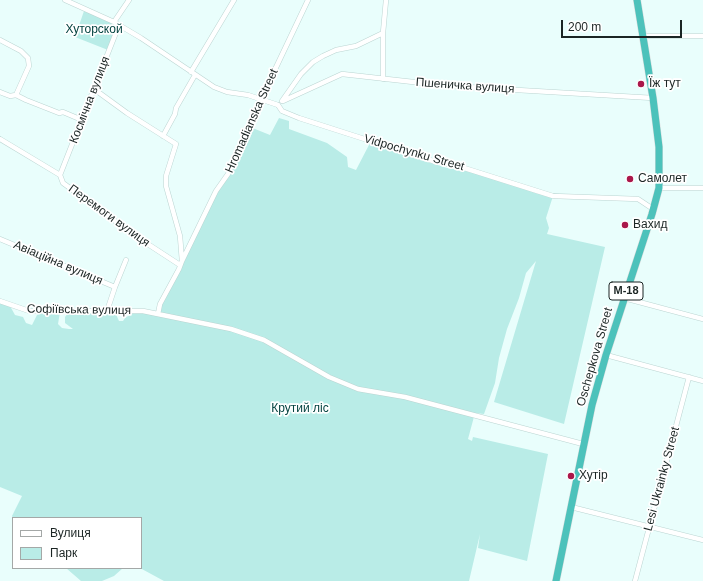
<!DOCTYPE html>
<html>
<head>
<meta charset="utf-8">
<style>
	body { margin:0 }
	#map { position:relative; width:703px; height:581px; overflow:hidden; background:#e9fefc; font-family:Arial,sans-serif }
	canvas { display:block }
	.legend { position:absolute; left:12px; top:517px; width:130px; height:52px; box-sizing:border-box; background:#fff; border:1px solid #a4a8a7; margin:0; padding:5px 7px; list-style:none; font-size:12px; color:#1b2524 }
	.legend li { display:flex; align-items:center; gap:8px; height:20px }
	.legend b { width:20px; border:1px solid #a4a8a7 }
	.scale { position:absolute; left:561px; top:20px; width:121px; height:18px; box-sizing:border-box; border:2px solid #1b2524; border-top:0; padding-left:5px; font-size:12px; line-height:14px; white-space:nowrap; color:#1b2524; -webkit-text-stroke:3px #fff; paint-order:stroke }
</style>
</head>
<body>
<div id="map">
<canvas width="703" height="581"></canvas>
<ul class="legend">
<li><b style="height:5px;background:#fff"></b>Вулиця</li>
<li><b style="height:11px;background:#b9ece7"></b>Парк</li>
</ul>
<div class="scale">200 m</div>
</div>
<script>
const ctx = document.querySelector('canvas').getContext('2d');
ctx.lineJoin = 'round';
function fill(path, color) { ctx.fillStyle = color; ctx.fill(path, 'evenodd'); }
const poly = rows => new Path2D(rows.map(r => 'M' + r).join(''));
function stroke(path, color, width, dash) { ctx.strokeStyle = color; ctx.lineWidth = width; ctx.lineCap = dash ? 'butt' : 'round'; ctx.setLineDash(dash || []); ctx.stroke(path); }
function drawText(font, color, halo, rows, align = 'center') {
  ctx.font = font + ' Arial,sans-serif'; ctx.lineWidth = 3.5; ctx.setLineDash([]); ctx.textBaseline = 'middle'; ctx.strokeStyle = halo; ctx.fillStyle = color; for (const [text, x, y, turn = 0] of rows) {
    ctx.save(); ctx.translate(x, y); ctx.rotate((+turn || 0) * Math.PI / 180); ctx.textAlign = isNaN(turn) ? turn : align; if (halo) ctx.strokeText(text, 0, 0); ctx.fillText(text, 0, 0); ctx.restore();
  }
}
const green = poly([
	[84,11,118,25,108,50,75,37],
	[279,118,289,121,289,129,327,143,347,157,348,167,356,170,370,143,401,151,425,161,447,168,474,172,516,184,535,193,553,196,546,218,549,228,547,234,605,247,564,424,494,402,536,261,526,273,519,298,507,329,499,358,495,383,484,414,475,413,468,439,472,441,473,437,548,454,527,561,478,548,480,534,469,581,164,581,140,568,141,518,13,518,12,516,22,496,0,487,0,302,10,306,15,315,23,317,26,323,32,325,37,315,43,312,60,312,58,324,62,328,69,329,73,329,65,323,65,317,68,313,87,315,90,311,114,310,119,321,123,321,125,318,133,313,146,312,157,314,158,308,250,127,270,135],
	[66,568,123,568,114,576,102,581,81,581]
]);
const minor = poly([
	[65,0,114,22,141,38,214,87,227,92,248,95,278,105],
	[114,22,129,0],
	[643,36,703,36],
	[0,40,21,51,28,58,29,66,16,95],
	[191,72,234,0],
	[383,79,383,33,386,0],
	[94,89,127,113,176,144,166,176,166,186,180,236,182,261,179,269,160,304,158,314],
	[0,92,10,96,16,95],
	[16,95,26,100,59,113,63,112,82,120],
	[282,101,301,74,313,62,323,56,336,50,356,46,383,33],
	[283,101,342,74,449,86,653,98],
	[278,105,282,111,299,118,433,161,458,166,553,196,638,199,653,209],
	[163,136,175,114,176,108,195,75],
	[0,139,60,175,63,183,137,237,180,265],
	[60,175,119,25],
	[659,188,703,188],
	[0,239,115,287],
	[182,261,216,191,228,174,261,99,308,0],
	[624,298,703,319],
	[0,301,29,311,143,311,231,329,264,340,329,377,358,389,405,397,583,444],
	[107,311,115,287,126,260],
	[606,355,703,381],
	[571,507,703,540],
	[635,581,689,377]
]);
const highway = poly([
	[556,581,592,405,606,355,652,214,659,188,659,147,653,98,637,0]
]);
const markers = [
	[641,84,4,"#aa174a"],
	[630,179,4,"#aa174a"],
	[625,225,4,"#aa174a"],
	[571,476,4,"#aa174a"]
];
const shields = [
	[626,291,34]
];
const shieldNames = [
	["М-18",626,291]
];
const parkNames = [
	["Хуторской",94,30],
	["Крутий ліс",300,409]
];
const poiNames = [
	["Їж тут",649,84],
	["Самолет",638,179],
	["Вахид",633,225],
	["Хутір",579,476]
];
const streetNames = [
	["Пшеничка вулиця",465,86,4],
	["Космічна вулиця",90,100,-69],
	["Hromadianska Street",252,121,-66],
	["Vidpochynku Street",414,153,16],
	["Перемоги вулиця",109,216,36],
	["Авіаційна вулиця",58,263,23],
	["Софіївська вулиця",79,310,1],
	["Oschepkova Street",595,357,-74],
	["Lesi Ukrainky Street",662,479,-75]
];
fill(green, '#b9ece7');
stroke(minor, '#bbd5d2', 5.5);
stroke(highway, '#dbdcdc', 8);
stroke(minor, '#fff', 4.5);
stroke(highway, '#4cc2bb', 7);
for (const [x, y, r, color] of markers) { const dot = new Path2D(); dot.arc(x, y, r, 0, 2 * Math.PI); ctx.fillStyle = color; ctx.fill(dot); stroke(dot, '#fff', 1.5); }
for (const [x, y, w] of shields) { const box = new Path2D(); box.roundRect(x - w / 2, y - 9, w, 18, 3); ctx.fillStyle = '#fff'; ctx.fill(box); stroke(box, '#1b2524', 1); }
drawText('bold 11px', '#1b2524', null, shieldNames);
drawText('12px', '#054441', '#fff', parkNames);
drawText('12px', '#1b2524', '#fff', poiNames, 'left');
drawText('12px', '#1b2524', '#fff', streetNames);
</script>
</body>
</html>
